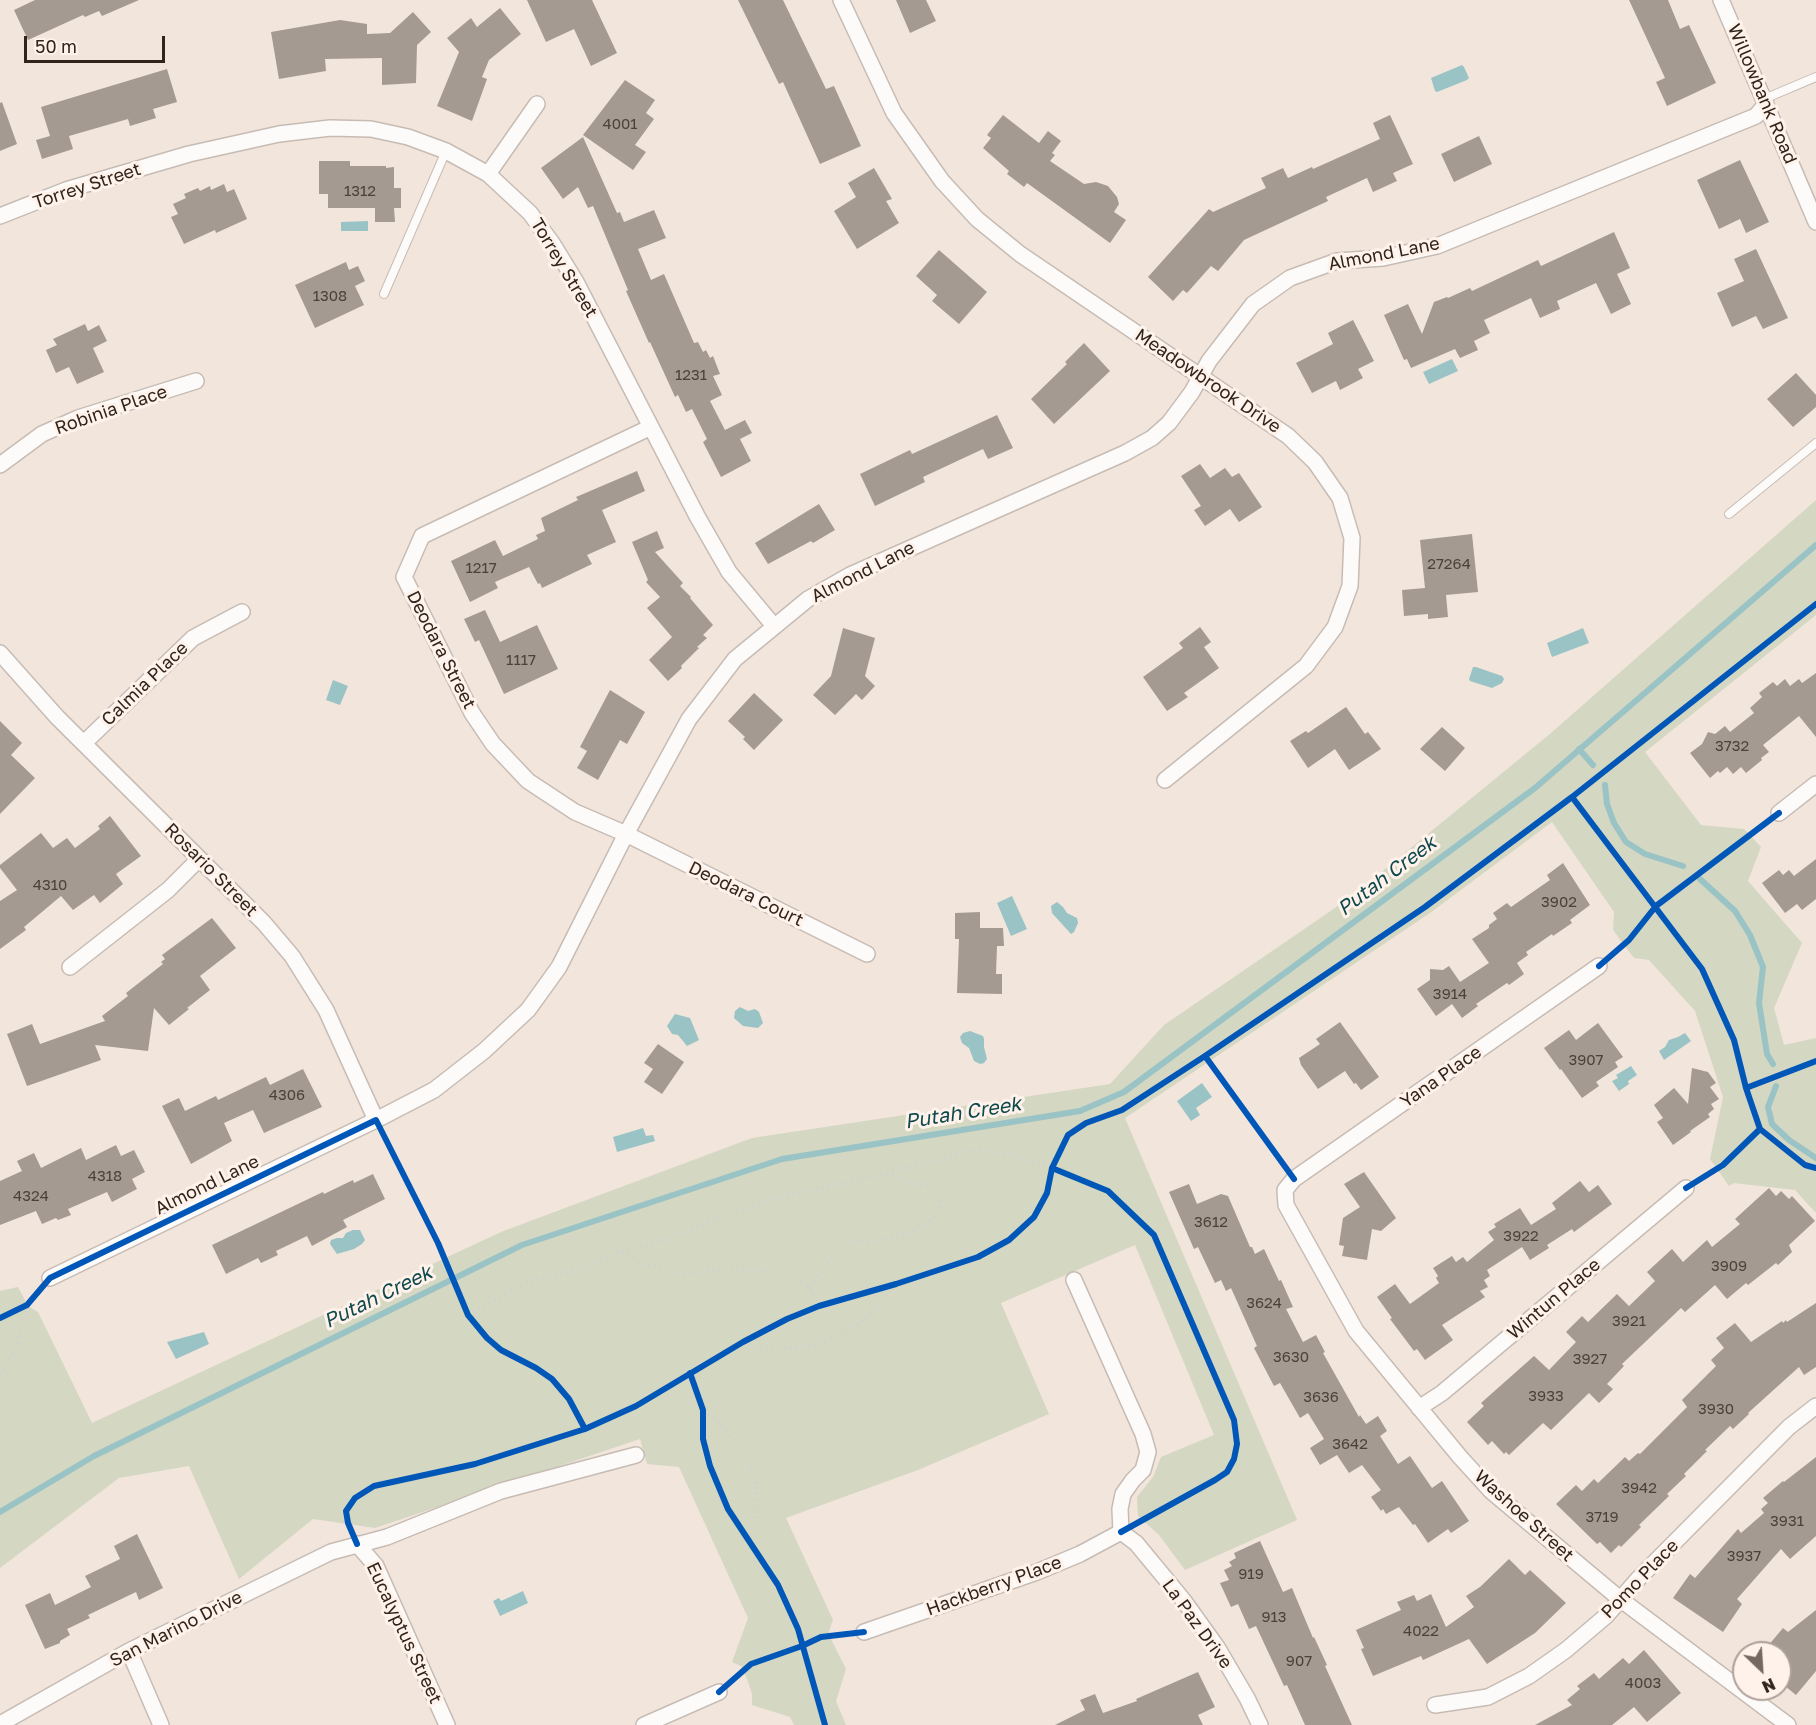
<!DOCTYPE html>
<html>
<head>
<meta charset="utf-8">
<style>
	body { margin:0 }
	#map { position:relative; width:1816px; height:1725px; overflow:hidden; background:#f2e5dc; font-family:"Golos Text",sans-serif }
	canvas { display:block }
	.north { position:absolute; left:1732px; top:1641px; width:60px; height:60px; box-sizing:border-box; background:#fff2ea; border:2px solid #aca098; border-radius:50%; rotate:155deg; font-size:16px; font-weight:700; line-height:24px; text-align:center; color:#30251d }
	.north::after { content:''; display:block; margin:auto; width:21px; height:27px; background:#746860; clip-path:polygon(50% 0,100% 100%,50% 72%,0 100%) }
	.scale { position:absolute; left:24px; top:36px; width:141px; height:27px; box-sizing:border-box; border:3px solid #30251d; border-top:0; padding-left:8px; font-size:18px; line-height:21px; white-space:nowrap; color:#30251d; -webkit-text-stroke:4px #fff2ea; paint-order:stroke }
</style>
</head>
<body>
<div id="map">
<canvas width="1816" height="1725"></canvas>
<div class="north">N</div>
<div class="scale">50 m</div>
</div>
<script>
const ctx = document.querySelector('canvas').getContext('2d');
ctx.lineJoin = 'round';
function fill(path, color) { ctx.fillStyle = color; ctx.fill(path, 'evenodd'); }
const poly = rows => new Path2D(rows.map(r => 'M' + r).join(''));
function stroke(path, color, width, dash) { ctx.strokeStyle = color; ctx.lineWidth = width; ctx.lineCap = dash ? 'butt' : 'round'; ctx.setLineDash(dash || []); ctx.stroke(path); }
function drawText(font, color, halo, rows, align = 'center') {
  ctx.font = font + ' "Golos Text",sans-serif'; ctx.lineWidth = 6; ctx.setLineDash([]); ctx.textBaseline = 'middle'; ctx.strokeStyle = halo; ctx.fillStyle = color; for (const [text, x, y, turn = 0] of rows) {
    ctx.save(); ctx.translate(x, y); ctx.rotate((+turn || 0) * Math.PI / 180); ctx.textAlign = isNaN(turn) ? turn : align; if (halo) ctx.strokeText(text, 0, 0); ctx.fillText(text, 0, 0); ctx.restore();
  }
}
const green = poly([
	[1816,500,1816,615,1645,752,1701,825,1744,829,1761,847,1748,881,1802,943,1774,1008,1784,1045,1816,1038,1816,1213,1795,1190,1734,1183,1729,1186,1710,1159,1723,1097,1695,1011,1649,960,1634,958,1613,930,1614,912,1552,822,1430,913,1125,1118,1297,1520,1185,1570,1159,1535,1138,1516,1137,1497,1153,1477,1161,1457,1214,1435,1135,1245,1001,1303,1049,1414,918,1470,786,1518,833,1620,829,1631,830,1637,846,1669,836,1701,846,1725,794,1725,790,1717,752,1705,752,1694,747,1679,741,1666,732,1662,748,1618,679,1467,647,1464,640,1439,375,1528,313,1519,239,1579,189,1466,119,1478,0,1568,0,1291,18,1287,28,1306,38,1312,92,1423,501,1232,752,1138,1110,1084,1164,1025,1351,897,1551,733]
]);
const water = poly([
	[1462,65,1464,67,1469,78,1467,80,1437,92,1435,91,1431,78],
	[368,221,368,231,341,231,341,222],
	[1452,359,1458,371,1429,384,1423,372],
	[1583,628,1589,643,1552,657,1547,643],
	[1473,667,1476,667,1502,676,1504,679,1502,683,1492,688,1470,681,1469,679],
	[333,680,348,686,340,705,326,700],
	[1012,896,1027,929,1011,936,997,903],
	[1057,902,1063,907,1067,913,1077,918,1078,923,1074,932,1071,934,1052,913,1051,906],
	[740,1007,748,1011,755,1009,759,1012,763,1023,758,1028,743,1026,734,1018,735,1011],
	[675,1014,690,1018,699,1040,687,1046,678,1035,672,1034,667,1026],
	[970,1031,983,1036,984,1039,984,1047,987,1059,984,1063,980,1064,974,1061,969,1048,962,1043,960,1037,963,1033],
	[1685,1033,1691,1041,1664,1060,1659,1051,1665,1047,1669,1040,1678,1037],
	[1631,1066,1637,1075,1628,1081,1629,1084,1619,1091,1612,1081,1618,1078,1616,1075],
	[1202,1083,1212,1097,1196,1108,1200,1115,1191,1121,1177,1101],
	[643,1128,646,1136,653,1135,655,1141,617,1152,613,1137],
	[353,1230,360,1230,365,1240,362,1244,354,1249,337,1254,330,1244,331,1240,337,1238,343,1238,346,1233],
	[204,1332,209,1344,176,1359,167,1342],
	[523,1591,528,1603,500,1616,493,1601,499,1598,501,1601]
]);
const stream = poly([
	[1579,749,1593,765],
	[1605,785,1607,804,1614,823,1626,842,1645,854,1683,866],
	[1700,879,1735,911,1750,935,1763,967,1759,1003,1767,1054,1773,1064],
	[1776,1086,1768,1107,1772,1124,1789,1140,1816,1158],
	[0,1512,94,1456,522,1245,782,1159,1080,1111,1124,1092,1535,788,1816,545]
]);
const building = poly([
	[35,0,139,0,102,16,99,11,85,17,83,15,28,40,14,10],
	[527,0,592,0,617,53,591,66,574,29,546,42],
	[738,0,783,0,826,89,834,86,861,146,820,164,783,82,779,84],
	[896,0,926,0,936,21,910,33],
	[1629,0,1668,0,1680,29,1689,25,1716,83,1667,106,1656,82,1665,78],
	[500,8,521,34,489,60,482,77,487,79,472,121,437,106,459,52,447,38,471,18,477,27],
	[413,12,431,32,417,45,416,83,382,85,382,58,325,59,326,71,279,79,271,32,340,20,367,24,367,34,390,33],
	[167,69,177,102,153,109,156,118,130,126,128,119,69,136,73,149,42,159,36,140,50,136,41,107],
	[625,80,655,100,646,113,654,119,635,145,646,152,633,170,583,135],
	[2,102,17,144,0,151,0,103],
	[1003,115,1039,143,1048,131,1061,141,1052,153,1055,155,1050,161,1084,184,1096,182,1108,186,1117,197,1119,204,1114,212,1126,220,1110,243,1027,183,1024,187,1007,174,1009,171,983,148,991,138,987,135],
	[1390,115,1413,164,1393,173,1397,181,1373,192,1367,178,1326,197,1328,201,1244,240,1218,271,1211,266,1187,293,1183,290,1173,301,1148,277,1209,209,1213,212,1266,188,1261,178,1283,168,1288,178,1312,167,1313,169,1380,139,1373,123],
	[1479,136,1492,164,1454,182,1441,154],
	[583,137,617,213,620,212,624,222,654,210,666,238,638,249,651,280,664,274,694,343,698,342,703,352,706,350,710,358,713,356,720,374,713,376,722,395,710,401,725,430,745,420,752,433,740,439,751,461,721,477,703,442,707,439,692,409,686,412,678,395,675,397,650,342,649,343,626,291,628,290,593,206,588,208,578,187,563,199,541,168],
	[1740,160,1769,222,1746,233,1740,219,1719,229,1697,180],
	[319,161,350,161,350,166,386,166,386,168,394,167,394,188,401,188,401,208,394,208,395,222,375,222,375,208,328,208,328,194,319,194],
	[874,168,892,199,886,201,899,223,857,249,834,211,856,197,848,183],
	[224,184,227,192,234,189,247,219,216,233,215,230,184,244,171,217,178,214,173,204,186,198,184,194,198,188,200,191,210,186,211,190],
	[1614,232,1630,268,1617,274,1631,304,1611,314,1596,283,1557,301,1560,309,1540,318,1531,298,1484,320,1490,333,1474,341,1478,350,1460,358,1455,349,1411,368,1407,359,1404,360,1384,315,1408,304,1422,334,1434,302,1447,297,1448,298,1470,288,1472,291,1538,260,1541,266],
	[1756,249,1788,318,1763,329,1756,316,1732,327,1717,293,1744,281,1734,259],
	[939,250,987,292,959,324,932,301,937,295,916,276],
	[346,262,349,270,358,266,365,281,355,286,364,305,315,328,295,285],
	[1353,320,1374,361,1358,369,1363,378,1340,390,1336,381,1312,393,1296,363,1333,344,1328,333],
	[85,324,88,331,99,325,107,341,93,348,104,372,77,384,69,367,56,373,46,350,57,345,53,339],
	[1084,343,1110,371,1054,424,1031,399,1067,364,1065,362],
	[1796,373,1816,395,1816,407,1793,427,1767,399],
	[997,415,1013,448,988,459,983,449,923,477,925,482,875,506,860,474,910,450,912,454],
	[1200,464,1210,478,1225,468,1232,477,1239,473,1262,507,1239,522,1230,509,1205,526,1194,510,1201,506,1181,476],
	[637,471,645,491,602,510,616,542,587,555,592,564,542,588,540,583,538,584,529,567,495,582,498,588,470,602,451,561,495,540,503,556,538,539,536,535,545,531,541,518,578,500,576,497],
	[819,504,835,530,813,543,811,541,768,564,755,543],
	[657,531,664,548,655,552,683,583,680,586,691,597,690,598,713,625,703,635,707,638,697,647,699,648,681,666,682,668,668,681,649,660,672,637,647,608,660,597,646,582,648,580,632,542],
	[1472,534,1478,592,1446,595,1448,617,1428,619,1428,614,1404,616,1402,590,1425,588,1420,540],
	[485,610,500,642,537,625,558,669,504,694,479,640,475,642,464,619],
	[1200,627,1211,642,1204,647,1219,668,1184,693,1188,697,1167,711,1143,677,1183,648,1179,643],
	[843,628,875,638,865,676,875,686,862,700,856,694,835,715,813,695,831,676],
	[1816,673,1816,737,1799,716,1763,745,1769,752,1761,758,1762,760,1746,773,1741,767,1733,774,1727,767,1720,773,1718,771,1710,778,1690,753,1702,744,1708,732,1715,734,1725,726,1730,732,1754,713,1750,708,1762,697,1759,693,1773,682,1777,686,1785,679,1790,686,1799,679,1802,683],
	[610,690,645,712,627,744,620,740,598,780,577,768,587,751,580,747],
	[754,693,783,720,754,750,743,739,745,737,728,721],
	[1346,707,1365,734,1368,732,1381,749,1349,770,1335,749,1308,768,1290,741,1306,731,1308,733],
	[0,721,22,743,11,755,35,778,0,814],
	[1442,727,1465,748,1445,771,1420,749],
	[110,816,141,856,116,874,123,884,100,903,94,895,73,910,61,896,24,927,26,930,0,949,0,901,17,890,0,868,0,865,41,833,53,848,67,838,75,848,100,829,98,826],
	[1816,859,1816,899,1802,910,1797,904,1785,913,1762,883,1779,870,1783,875,1789,870,1794,876],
	[1563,863,1590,905,1570,920,1572,923,1553,936,1552,934,1526,952,1528,955,1517,963,1524,974,1509,985,1507,983,1476,1004,1478,1006,1462,1018,1452,1004,1436,1016,1417,989,1430,980,1430,969,1443,970,1449,966,1460,982,1489,963,1472,939,1489,928,1489,925,1497,919,1493,913,1507,903,1511,907,1550,880,1547,875],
	[980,912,980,928,1003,928,1004,946,997,946,996,974,1002,974,1002,994,957,993,959,939,955,939,955,913],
	[212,918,236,948,200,976,210,990,187,1008,189,1009,169,1025,154,1008,148,1051,95,1045,101,1060,27,1086,7,1034,32,1024,40,1044,105,1021,102,1016,128,996,126,993,163,964,161,962,165,959,162,955],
	[1340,1022,1379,1077,1361,1090,1356,1083,1354,1084,1345,1071,1318,1089,1301,1065,1299,1058,1320,1044,1316,1039],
	[1598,1023,1623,1057,1615,1062,1618,1067,1596,1082,1599,1086,1582,1098,1561,1069,1560,1070,1544,1048,1569,1030,1576,1040],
	[658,1044,684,1062,662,1094,644,1082,653,1069,644,1063],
	[1692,1068,1708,1072,1716,1083,1710,1087,1719,1099,1711,1104,1714,1109,1708,1114,1710,1117,1690,1131,1691,1132,1673,1145,1657,1122,1663,1118,1654,1105,1674,1088,1688,1104],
	[303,1069,322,1107,264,1133,253,1110,224,1123,232,1141,191,1164,162,1106,179,1098,185,1111,216,1096,218,1100,266,1077,270,1085],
	[116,1145,121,1156,134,1150,145,1172,132,1179,137,1189,112,1202,107,1192,68,1209,71,1215,58,1220,56,1218,42,1224,36,1211,0,1225,0,1181,22,1171,17,1161,34,1153,41,1168,81,1148,86,1160],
	[1364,1172,1396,1218,1381,1231,1372,1229,1367,1260,1342,1256,1344,1246,1339,1245,1343,1218,1360,1207,1344,1184],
	[373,1174,385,1199,343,1220,347,1227,312,1246,307,1236,276,1251,278,1255,261,1263,258,1258,226,1274,212,1245,323,1192,324,1194,353,1180,354,1183],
	[1580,1181,1589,1192,1598,1185,1612,1204,1574,1232,1572,1229,1547,1245,1549,1248,1530,1260,1522,1247,1487,1270,1490,1276,1484,1280,1488,1287,1480,1291,1485,1297,1442,1325,1453,1340,1425,1360,1417,1349,1414,1351,1390,1319,1392,1318,1377,1297,1395,1284,1410,1304,1439,1283,1436,1278,1438,1276,1433,1268,1452,1256,1456,1262,1463,1257,1467,1262,1494,1240,1488,1232,1496,1227,1494,1224,1520,1208,1531,1225,1556,1209,1552,1203],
	[1189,1184,1197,1204,1221,1194,1228,1196,1250,1247,1252,1247,1255,1254,1264,1249,1279,1281,1281,1280,1293,1307,1286,1309,1303,1342,1316,1335,1325,1352,1323,1353,1359,1417,1360,1415,1366,1424,1378,1416,1387,1431,1380,1436,1398,1464,1410,1456,1432,1488,1442,1481,1469,1521,1451,1533,1448,1529,1428,1543,1415,1524,1413,1525,1399,1507,1386,1514,1383,1509,1381,1511,1371,1497,1381,1490,1362,1465,1349,1473,1337,1455,1320,1465,1310,1448,1324,1439,1308,1413,1300,1418,1280,1383,1274,1386,1254,1348,1257,1346,1231,1288,1226,1291,1221,1280,1215,1283,1198,1247,1194,1249,1169,1192],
	[1769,1188,1776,1196,1781,1191,1789,1199,1792,1196,1815,1221,1789,1245,1792,1252,1778,1265,1776,1263,1748,1285,1746,1283,1727,1299,1715,1285,1685,1312,1681,1308,1622,1364,1624,1366,1607,1384,1613,1389,1599,1403,1589,1393,1551,1430,1543,1423,1509,1455,1506,1452,1504,1454,1492,1441,1488,1445,1467,1422,1484,1406,1481,1403,1534,1356,1549,1370,1576,1342,1566,1332,1582,1316,1588,1322,1617,1294,1629,1306,1655,1281,1647,1272,1672,1249,1683,1262,1707,1240,1712,1247,1740,1224,1735,1219],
	[1816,1303,1816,1367,1804,1375,1799,1367,1748,1413,1749,1414,1733,1429,1730,1426,1705,1450,1707,1451,1684,1474,1686,1476,1667,1494,1669,1496,1639,1525,1641,1527,1621,1547,1619,1545,1611,1553,1600,1542,1597,1544,1556,1504,1576,1485,1582,1491,1594,1479,1598,1483,1625,1457,1629,1461,1638,1453,1640,1454,1687,1407,1682,1400,1716,1366,1711,1360,1724,1348,1716,1338,1735,1323,1751,1342,1782,1321,1783,1323,1786,1320,1787,1322],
	[1816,1457,1816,1536,1790,1559,1781,1549,1737,1599,1742,1604,1723,1632,1673,1598,1690,1574,1695,1578,1738,1529,1741,1533,1764,1513,1761,1509,1768,1503,1763,1498,1783,1481,1784,1482],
	[137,1534,163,1588,139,1600,136,1592,88,1615,90,1618,67,1629,70,1635,60,1641,60,1643,45,1649,25,1605,50,1593,55,1605,91,1587,85,1576,120,1559,114,1546],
	[1260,1541,1283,1592,1292,1588,1313,1638,1314,1637,1327,1665,1325,1666,1352,1725,1305,1725,1287,1685,1284,1686,1256,1626,1249,1629,1238,1604,1231,1607,1220,1583,1229,1580,1224,1570,1232,1566,1229,1562,1236,1558,1234,1553],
	[1509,1559,1525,1575,1530,1570,1566,1603,1535,1633,1487,1664,1469,1639,1423,1660,1421,1656,1373,1676,1361,1649,1364,1648,1356,1630,1401,1610,1397,1602,1414,1595,1417,1601,1431,1594,1446,1627,1474,1607,1466,1596,1480,1587],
	[1816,1610,1816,1671,1796,1695,1780,1682,1780,1653,1762,1653,1783,1628,1788,1632],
	[1644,1650,1681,1693,1647,1722,1634,1707,1612,1725,1535,1725,1572,1705,1567,1700,1580,1689,1577,1686,1594,1673,1599,1679,1623,1658,1629,1664],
	[1198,1672,1215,1707,1198,1715,1203,1725,1055,1725,1085,1710,1080,1700,1095,1694,1103,1713,1137,1701,1136,1699]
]);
const path = poly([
	[622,1251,639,1262,674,1272,688,1274,727,1268,773,1272,810,1287,819,1306],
	[810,1287,836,1252,851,1242,888,1239,911,1232,933,1219,939,1212,941,1203,937,1188,930,1185,912,1183,889,1173],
	[468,1315,528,1282,580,1268,622,1251,654,1243,765,1201,888,1173,973,1150,1015,1155,1052,1168],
	[743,1342,751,1346,776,1349,814,1346,846,1333,870,1315,896,1284],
	[0,1375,16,1347,27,1305],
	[703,1410,722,1426,744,1453,755,1480,758,1508,748,1541]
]);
const lane = poly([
	[1764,99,1816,77],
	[384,294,446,151],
	[1729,514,1816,443]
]);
const street = poly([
	[841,0,894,113,942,181,977,219,1020,254,1288,436,1315,462,1340,498,1352,538,1350,586,1335,627,1306,666,1165,780],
	[1721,0,1816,222],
	[488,174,537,104],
	[0,216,66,190,189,154,279,134,330,128,371,129,408,137,446,151,488,174,530,213,552,243,576,282,697,516,729,572,774,626],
	[651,427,422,536,404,577,472,713,493,744,528,781,575,812,626,834,867,954],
	[0,465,42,434,78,418,196,381],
	[0,653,57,717,264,923,292,956,326,1010,376,1120],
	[84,743,193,638,242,612],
	[1779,813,1816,784],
	[1599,966,1294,1179,1285,1190,1286,1205,1356,1331,1460,1457,1491,1491,1620,1599,1788,1725],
	[70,967,168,890,199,859],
	[50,1278,376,1120,434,1090,484,1051,528,1010,559,967,626,834,689,719,735,659,808,599,850,575,1125,453,1152,438,1169,423,1192,392,1209,361,1253,304,1290,278,1337,261,1383,258,1437,246,1756,116,1766,104],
	[1074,1280,1143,1434,1148,1452,1143,1470,1133,1480,1123,1494,1120,1509,1121,1532],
	[1419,1408,1442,1393,1686,1188],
	[1121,1532,1136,1543,1184,1601,1217,1647,1247,1698,1260,1725],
	[357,1544,376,1566,447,1725],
	[864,1632,1037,1572,1080,1554,1121,1532],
	[129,1651,161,1725],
	[1435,1705,1488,1697,1529,1676,1566,1650,1606,1616,1639,1578,1789,1427,1816,1406],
	[0,1724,129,1651,331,1552,387,1537,501,1491,636,1455],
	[644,1725,719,1692]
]);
const cycleway = poly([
	[1572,797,1702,969,1734,1040,1746,1088,1760,1129,1805,1165,1816,1168],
	[1599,966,1629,940,1656,906,1779,813],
	[1205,1056,1425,907,1572,797,1816,604],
	[1746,1088,1816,1061],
	[1052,1168,1068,1135,1086,1123,1122,1110,1205,1056,1294,1179],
	[1686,1188,1723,1165,1760,1129],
	[0,1318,27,1305,50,1278,376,1120,438,1243,468,1315,487,1338,501,1350,536,1368,552,1379,569,1399,585,1429],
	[690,1373,703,1410,703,1439,710,1466,728,1509,778,1585,798,1629,825,1725],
	[357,1544,348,1523,346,1511,355,1498,374,1486,475,1464,585,1429,636,1406,743,1342,787,1319,819,1306,896,1284,978,1257,1009,1240,1034,1217,1047,1193,1052,1168,1108,1191,1154,1235,1234,1420,1237,1444,1234,1459,1227,1472,1215,1480,1121,1532],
	[719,1692,751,1664,802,1646,821,1637,864,1632]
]);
const numberNames = [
	["4001",620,124],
	["1312",360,191],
	["1308",330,296],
	["1231",691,375],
	["27264",1449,564],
	["1217",481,568],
	["1117",521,660],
	["3732",1732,746],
	["4310",50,885],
	["3902",1559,902],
	["3914",1450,994],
	["3907",1586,1060],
	["4306",287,1095],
	["4318",105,1176],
	["4324",31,1196],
	["3612",1211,1222],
	["3922",1521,1236],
	["3909",1729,1266],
	["3624",1264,1303],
	["3921",1629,1321],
	["3630",1291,1357],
	["3927",1590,1359],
	["3933",1546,1396],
	["3636",1321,1397],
	["3930",1716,1409],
	["3642",1350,1444],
	["3942",1639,1488],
	["3719",1602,1517],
	["3931",1787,1521],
	["3937",1744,1556],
	["919",1251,1574],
	["913",1274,1617],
	["4022",1421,1631],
	["907",1299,1661],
	["4003",1643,1683]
];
const streetNames = [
	["Willowbank Road",1762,94,67],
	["Torrey Street",87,186,-18],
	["Almond Lane",1384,254,-11],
	["Torrey Street",564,268,59],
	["Meadowbrook Drive",1208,381,34],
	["Robinia Place",111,410,-19],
	["Almond Lane",863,572,-27],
	["Deodara Street",441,650,63],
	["Calmia Place",145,684,-44],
	["Rosario Street",211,870,45],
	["Deodara Court",746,894,26],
	["Yana Place",1441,1077,-35],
	["Almond Lane",207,1185,-26],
	["Wintun Place",1554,1299,-40],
	["Washoe Street",1524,1516,42],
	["Pomo Place",1640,1579,-46],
	["Hackberry Place",994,1586,-20],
	["La Paz Drive",1197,1624,54],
	["San Marino Drive",176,1629,-27],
	["Eucalyptus Street",404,1633,65]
];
const waterNames = [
	["Putah Creek",1387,876,-37],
	["Putah Creek",963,1113,-9],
	["Putah Creek",378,1297,-26]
];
fill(green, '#d4d7c2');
fill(water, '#9ac3c5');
stroke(stream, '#9ac3c5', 6);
fill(building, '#a49a92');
stroke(lane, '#c7bcb4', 10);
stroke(street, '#c7bcb4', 18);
stroke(path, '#d4d1ce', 4, [1.5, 4.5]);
stroke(lane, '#fdfbfa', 8);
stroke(street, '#fdfbfa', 15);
stroke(cycleway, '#0057b8', 6);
drawText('15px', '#4d423a', null, numberNames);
drawText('18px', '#30251d', '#fff2ea', streetNames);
drawText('italic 20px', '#0e494e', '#fff2ea', waterNames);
</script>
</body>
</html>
